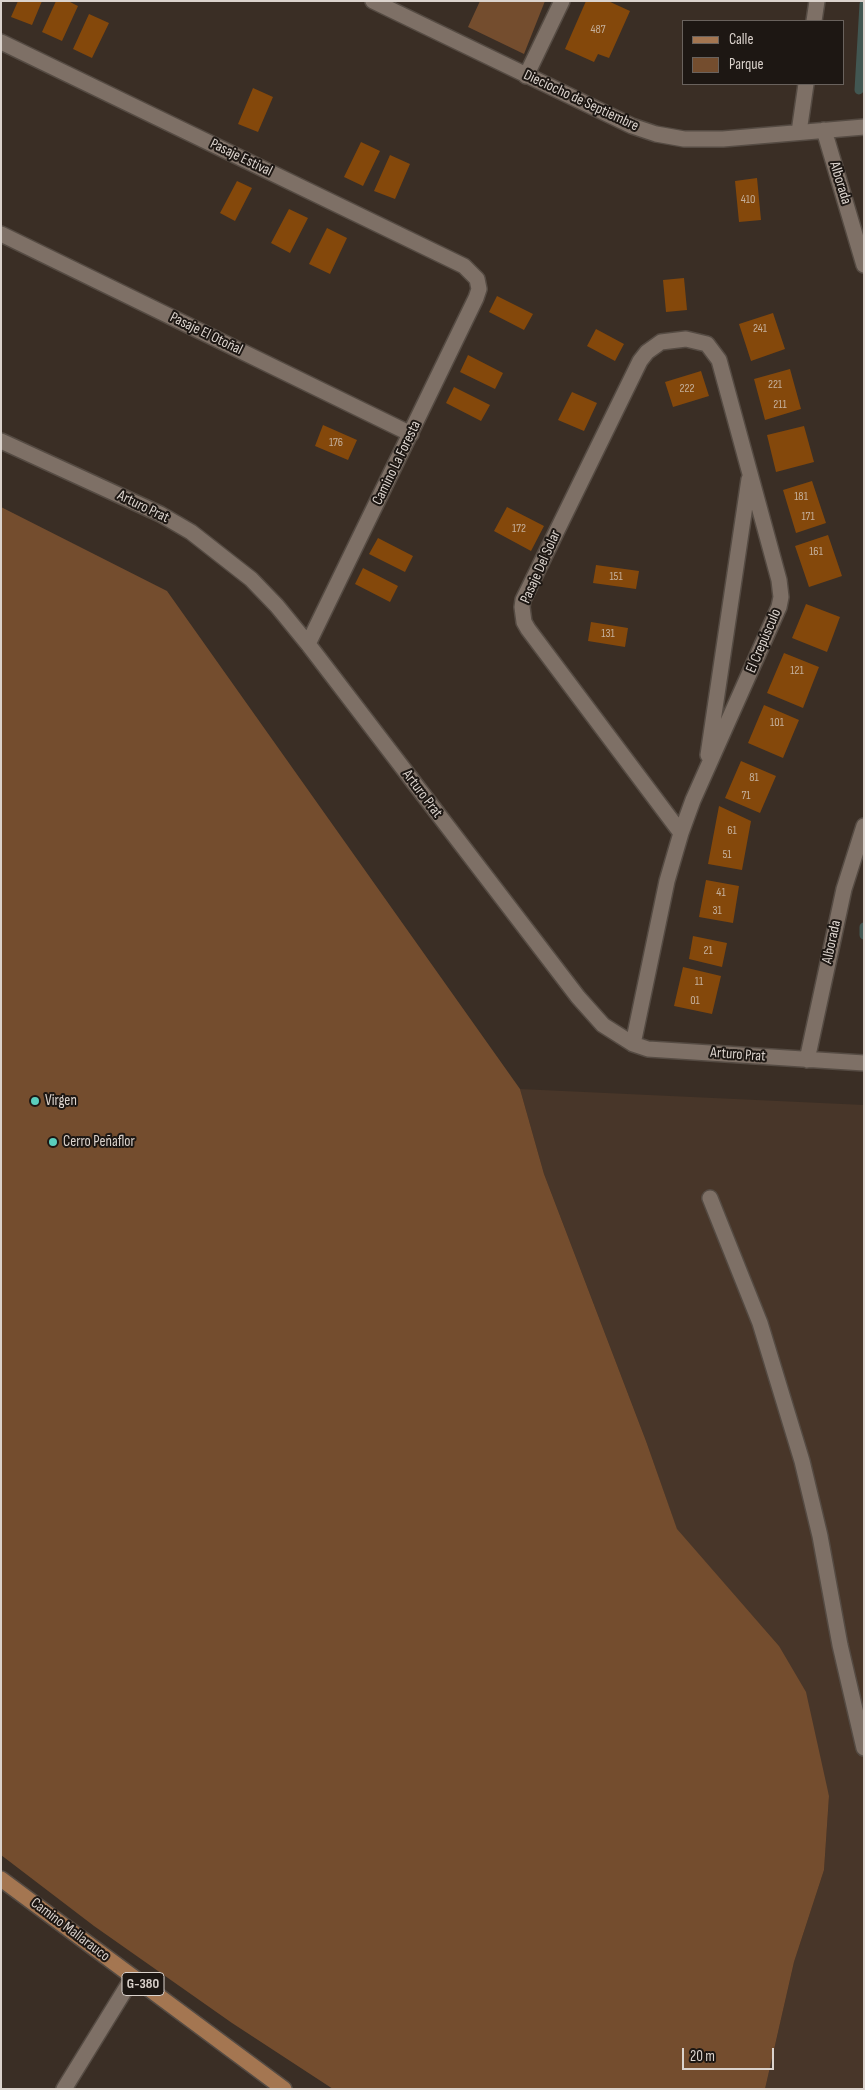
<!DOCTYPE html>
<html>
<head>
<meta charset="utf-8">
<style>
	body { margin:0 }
	#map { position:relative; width:865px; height:2090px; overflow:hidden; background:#3a2e25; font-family:"Sofia Sans Condensed",sans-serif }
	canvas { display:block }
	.frame { position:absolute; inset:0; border:2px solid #dbd3cd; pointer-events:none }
	.legend { position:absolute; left:682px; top:20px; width:162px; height:65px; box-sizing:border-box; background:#1d1713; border:1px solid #69625d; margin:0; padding:6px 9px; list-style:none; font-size:15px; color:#dbd3cd }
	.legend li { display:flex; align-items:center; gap:10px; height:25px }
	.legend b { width:25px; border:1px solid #69625d }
	.scale { position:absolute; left:682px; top:2048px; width:92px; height:22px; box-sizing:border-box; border:2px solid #dbd3cd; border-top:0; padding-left:6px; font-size:15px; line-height:18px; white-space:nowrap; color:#dbd3cd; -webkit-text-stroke:4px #1d1713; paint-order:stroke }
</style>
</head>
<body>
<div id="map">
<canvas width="865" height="2090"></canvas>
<div class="frame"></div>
<ul class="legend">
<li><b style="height:6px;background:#a47651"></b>Calle</li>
<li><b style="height:14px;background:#744d2e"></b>Parque</li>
</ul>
<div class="scale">20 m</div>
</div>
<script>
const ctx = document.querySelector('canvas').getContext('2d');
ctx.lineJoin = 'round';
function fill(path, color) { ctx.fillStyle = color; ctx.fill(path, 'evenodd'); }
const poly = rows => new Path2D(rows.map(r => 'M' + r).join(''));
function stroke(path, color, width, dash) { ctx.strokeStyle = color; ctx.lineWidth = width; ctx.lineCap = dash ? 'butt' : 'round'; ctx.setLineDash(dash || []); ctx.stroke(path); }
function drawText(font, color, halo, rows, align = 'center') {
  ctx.font = font + ' "Sofia Sans Condensed",sans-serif'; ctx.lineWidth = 4; ctx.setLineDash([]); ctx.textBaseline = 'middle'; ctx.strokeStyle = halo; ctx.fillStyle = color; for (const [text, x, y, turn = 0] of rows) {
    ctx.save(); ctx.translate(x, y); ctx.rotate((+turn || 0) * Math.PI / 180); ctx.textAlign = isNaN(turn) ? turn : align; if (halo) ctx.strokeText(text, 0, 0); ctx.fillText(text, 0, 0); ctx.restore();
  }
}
const built = poly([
	[520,1089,864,1105,864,2089,765,2089,794,1962,824,1870,829,1796,779,1646,677,1530,646,1441,544,1174]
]);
const green = poly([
	[480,1,545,1,524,54,468,27],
	[1,507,167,591,520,1089,544,1174,646,1441,677,1529,779,1646,806,1692,829,1796,824,1870,794,1962,765,2089,333,2089,232,2023,94,1926,1,1855]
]);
const stream = poly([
	[859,90,864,4],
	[864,927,864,935]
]);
const building = poly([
	[18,1,42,1,32,25,11,17],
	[56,1,68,1,78,6,62,41,42,32],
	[586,1,608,1,630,11,609,58,598,54,594,62,565,49],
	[89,14,109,23,92,58,73,49],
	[253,88,273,97,258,132,238,124],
	[361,142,380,151,363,186,344,177],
	[390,155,410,164,395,199,374,191],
	[757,178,761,220,739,222,735,181],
	[237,181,252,188,235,221,220,213],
	[289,209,308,218,290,253,271,243],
	[327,228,347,238,330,274,309,264],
	[684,278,687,310,666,312,663,280],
	[497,296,533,314,524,330,489,312],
	[773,313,785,349,751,361,739,324],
	[596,329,624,344,615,361,587,346],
	[468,355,503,373,495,389,460,372],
	[790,369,801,409,765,420,754,379],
	[701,371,709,396,673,407,665,382],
	[454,387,490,405,481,421,446,403],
	[572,392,597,403,584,431,558,420],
	[323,425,357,440,348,460,315,446],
	[804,426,814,462,776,472,767,435],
	[812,481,826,523,796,533,783,490],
	[507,507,544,526,531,551,494,531],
	[828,535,842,576,809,587,795,546],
	[378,538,413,556,405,572,369,554],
	[596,565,639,571,636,589,593,583],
	[363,568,398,586,390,602,355,584],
	[806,604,840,617,827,652,792,638],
	[591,622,628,628,625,647,588,641],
	[784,653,819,667,803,708,767,693],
	[764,705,799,720,783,758,748,743],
	[741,761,776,776,760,813,725,798],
	[719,806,751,821,742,870,708,864],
	[706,880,739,886,733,923,699,917],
	[693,936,727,943,722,967,689,959],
	[683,967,721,976,712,1014,674,1006]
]);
const minor = poly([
	[373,1,632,126,656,134,684,139,723,139,864,127],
	[814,21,817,1],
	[1,42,464,266,477,279,479,289,476,298,308,644],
	[526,76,562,1],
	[824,130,864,265],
	[799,132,806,84],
	[1,234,411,434],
	[1,441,160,514,191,532,251,579,277,606,308,644,578,997,603,1025,633,1044,648,1049,864,1063],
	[708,755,749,479],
	[633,1044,667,881,681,833,693,800,779,607,781,597,779,580,719,360,707,344,686,339,661,342,647,352,640,361,523,600,522,607,524,622,528,629,681,833],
	[807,1060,844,889,864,826],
	[710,1198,760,1323,802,1461,820,1536,840,1645,864,1748],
	[64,2089,133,1977]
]);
const major = poly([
	[1,1879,284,2089]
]);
const markers = [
	[35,1101,5,"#5acebd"],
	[53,1142,5,"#5acebd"]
];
const numberNames = [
	["487",598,30],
	["410",748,200],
	["241",760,329],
	["221",775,385],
	["222",687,389],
	["211",780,405],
	["176",336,443],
	["181",801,497],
	["171",808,517],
	["172",519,529],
	["161",816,552],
	["151",616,577],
	["131",608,634],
	["121",797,671],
	["101",777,723],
	["81",754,778],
	["71",746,796],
	["61",732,831],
	["51",727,855],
	["41",721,893],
	["31",717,911],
	["21",708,951],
	["11",699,982],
	["01",695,1001]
];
const shields = [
	[143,1984,42]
];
const shieldNames = [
	["G-380",143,1984]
];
const streetNames = [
	["Dieciocho de Septiembre",581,101,25],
	["Pasaje Estival",241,158,26],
	["Alborada",840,183,73],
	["Pasaje El Otoñal",206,334,26],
	["Camino La Foresta",397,463,-64],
	["Arturo Prat",143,507,26],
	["Pasaje Del Solar",541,567,-66],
	["El Crepúsculo",764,641,-67],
	["Arturo Prat",422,794,53],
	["Alborada",832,942,-78],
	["Arturo Prat",738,1055,4],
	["Camino Mallarauco",70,1930,37]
];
const poiNames = [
	["Virgen",45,1101],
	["Cerro Peñaflor",63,1142]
];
fill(built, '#483629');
fill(green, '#744d2e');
stroke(stream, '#425752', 9);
fill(building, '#84480b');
stroke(minor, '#554b43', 18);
stroke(major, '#554b43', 18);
stroke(minor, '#7e7066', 15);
stroke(major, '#a47651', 15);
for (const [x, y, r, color] of markers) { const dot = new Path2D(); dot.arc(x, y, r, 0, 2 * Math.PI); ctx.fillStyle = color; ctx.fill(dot); stroke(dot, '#1d1713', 2); }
drawText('12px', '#c5b09c', null, numberNames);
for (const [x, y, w] of shields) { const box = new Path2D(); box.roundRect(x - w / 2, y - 11.5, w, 23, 4); ctx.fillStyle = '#1d1713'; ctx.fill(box); stroke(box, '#dbd3cd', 1); }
drawText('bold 14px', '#dbd3cd', null, shieldNames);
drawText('15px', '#dbd3cd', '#1d1713', streetNames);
drawText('15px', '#dbd3cd', '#1d1713', poiNames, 'left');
</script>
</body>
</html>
